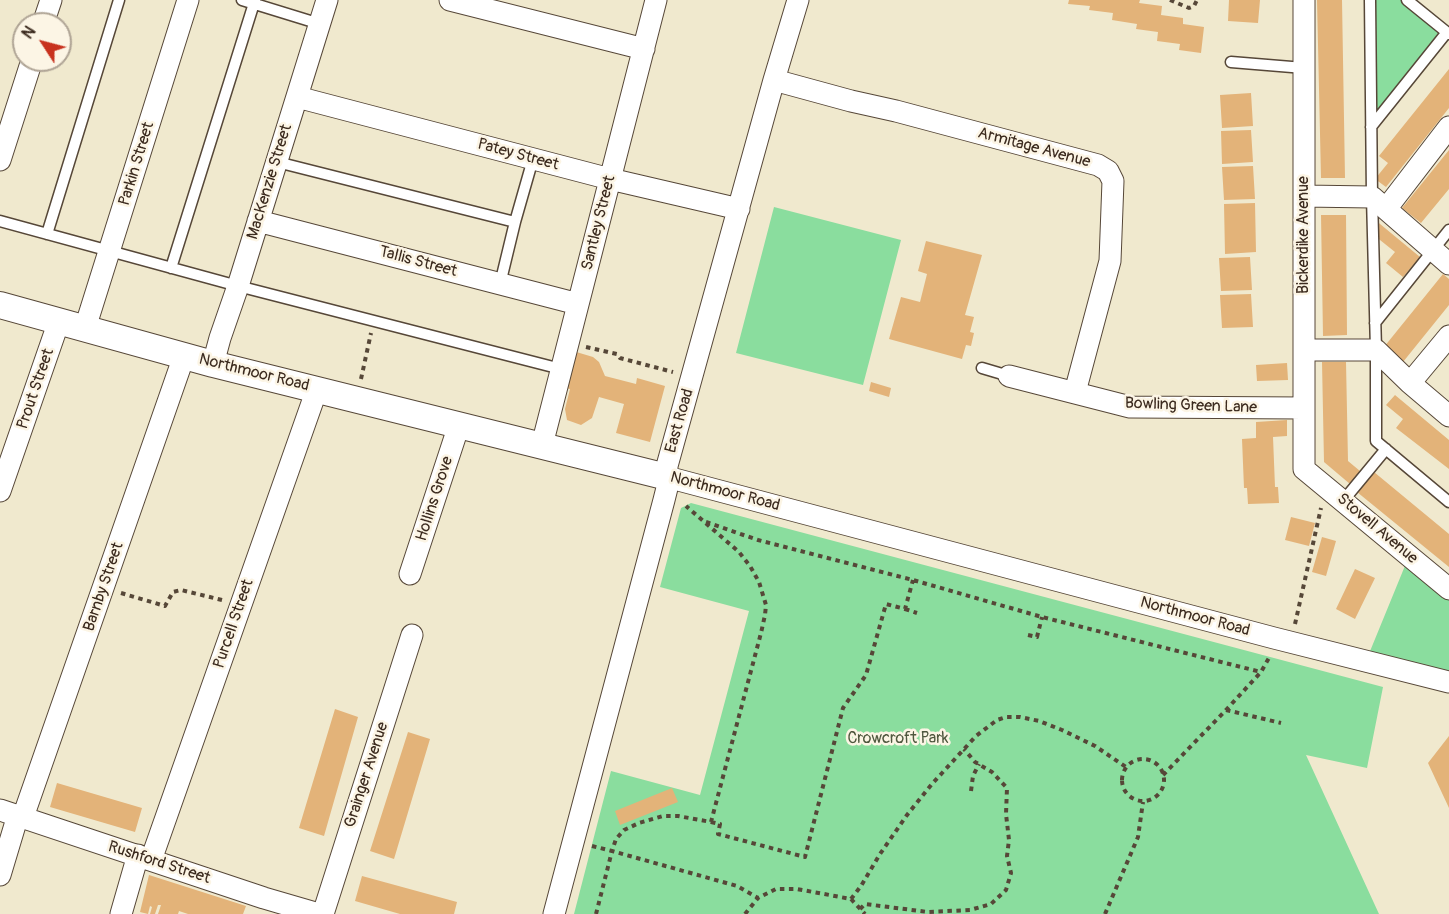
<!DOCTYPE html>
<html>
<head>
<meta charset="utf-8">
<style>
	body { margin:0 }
	#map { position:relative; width:1449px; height:914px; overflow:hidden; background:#f0e9ce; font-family:Pangolin,sans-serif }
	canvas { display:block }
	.north { position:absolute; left:12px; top:12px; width:60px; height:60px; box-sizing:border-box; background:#fcf5e5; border:2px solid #afa495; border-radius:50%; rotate:306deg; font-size:16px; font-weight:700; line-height:24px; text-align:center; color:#3b2a1e }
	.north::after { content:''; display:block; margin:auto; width:21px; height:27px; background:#c8321e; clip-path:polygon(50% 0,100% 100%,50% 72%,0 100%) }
</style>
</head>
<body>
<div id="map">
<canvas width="1449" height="914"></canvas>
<div class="north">N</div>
</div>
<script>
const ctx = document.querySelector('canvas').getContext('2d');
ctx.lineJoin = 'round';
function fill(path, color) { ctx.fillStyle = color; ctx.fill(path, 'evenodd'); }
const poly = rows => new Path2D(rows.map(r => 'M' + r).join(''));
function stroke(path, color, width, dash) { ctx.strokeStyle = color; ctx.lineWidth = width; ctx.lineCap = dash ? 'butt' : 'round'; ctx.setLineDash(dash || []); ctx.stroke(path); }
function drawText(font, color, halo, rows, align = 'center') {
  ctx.font = font + ' Pangolin,sans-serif'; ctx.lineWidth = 5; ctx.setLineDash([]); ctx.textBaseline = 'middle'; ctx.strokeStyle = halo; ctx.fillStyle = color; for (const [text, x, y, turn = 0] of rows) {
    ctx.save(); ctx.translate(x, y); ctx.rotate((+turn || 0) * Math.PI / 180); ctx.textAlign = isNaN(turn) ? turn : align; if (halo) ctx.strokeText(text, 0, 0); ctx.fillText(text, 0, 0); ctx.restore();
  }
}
const green = poly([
	[1370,0,1407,0,1447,32,1371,127],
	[774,207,901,240,863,385,736,353],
	[691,503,1383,687,1367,768,1306,755,1379,914,574,914,611,771,700,795,749,611,660,587,681,508],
	[1409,556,1449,589,1449,680,1366,661]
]);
const building = poly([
	[1069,0,1140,0,1139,3,1162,6,1161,15,1183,18,1183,24,1204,27,1201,53,1179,50,1180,44,1157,41,1158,32,1136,29,1137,24,1112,20,1113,13,1089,10,1090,6,1068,4],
	[1229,0,1260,0,1258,23,1228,21],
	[1317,0,1342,0,1345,178,1321,178],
	[1449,69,1449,108,1386,187,1375,179,1388,163,1379,156],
	[1251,93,1253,126,1222,128,1220,95],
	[1251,130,1253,162,1222,164,1221,131],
	[1449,150,1449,189,1421,223,1402,208],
	[1253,166,1255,199,1224,200,1222,167],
	[1255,203,1256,252,1225,254,1224,204],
	[1321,215,1346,215,1347,335,1323,336],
	[1374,219,1420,257,1403,277,1386,263,1395,252,1375,236],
	[926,241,982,255,965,315,974,317,970,332,974,333,971,346,966,345,962,359,889,339,901,297,920,302,927,274,918,271],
	[1250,257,1252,290,1221,291,1219,258],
	[1443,274,1449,279,1449,305,1403,362,1384,347],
	[1251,294,1253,327,1222,328,1220,295],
	[573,351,593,357,599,362,605,376,636,384,637,378,665,386,650,442,616,433,624,404,599,397,592,418,581,425,567,420,565,409,570,389,561,387],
	[1322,362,1346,362,1348,461,1360,471,1350,484,1324,462],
	[1287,363,1288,380,1257,381,1256,365],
	[871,382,891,388,889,397,869,391],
	[1395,395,1449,440,1449,469,1396,428,1403,419,1386,405],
	[1287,420,1287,436,1273,437,1275,487,1278,487,1279,503,1248,504,1247,488,1244,488,1242,439,1256,438,1256,422],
	[1374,472,1449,534,1449,567,1357,492],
	[1291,517,1315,523,1309,546,1285,540],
	[1322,537,1336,541,1326,576,1312,572],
	[1355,569,1375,578,1355,619,1336,609],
	[335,709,358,717,324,836,299,828],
	[408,732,430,739,394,859,370,851],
	[1449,736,1449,808,1428,763],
	[57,783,142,808,135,832,50,807],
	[672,788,678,802,620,825,615,811],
	[149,875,246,906,243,914,188,914,179,911,178,914,158,914,161,905,158,905,155,914,150,914,152,907,150,906,148,914,140,912],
	[362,876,457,902,454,914,400,914,355,901]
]);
const path = poly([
	[1170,0,1189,8,1194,6,1197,0],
	[586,347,617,354,620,358,673,372],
	[361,379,371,333],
	[706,522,758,540,913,580,1042,617,1261,672],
	[121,593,165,606,173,592,181,590,222,600],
	[905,609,917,613],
	[1295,624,1321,508],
	[1028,635,1037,637,1042,617],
	[1226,710,1281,723],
	'1122 780a21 21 0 1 1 42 0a21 21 0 1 1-42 0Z',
	[1163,775,1226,710,1261,672,1270,656],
	[971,791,973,776,979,764],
	[711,822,720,824,718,834,805,857,843,708,866,675,886,604,905,609,913,580],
	[592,846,612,851,616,839,624,830,639,823,663,816,678,816,711,822,761,633,765,615,766,605,759,582,750,566,739,552,686,506],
	[851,899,865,914],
	[860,909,865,904,928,912,970,910,991,904,1006,890,1011,873,1007,856,1009,840,1006,814,1007,788,992,772,975,762,964,749],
	[596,914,612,851,737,886,758,898,776,889,797,889,851,899,861,886,880,854,907,815,932,784,976,736,997,720,1006,717,1020,717,1039,721,1062,730,1095,746,1126,767],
	[745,914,758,898],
	[1105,914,1138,837,1143,802]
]);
const service = poly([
	[242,0,320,24],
	[1370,0,1372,197,1376,350,1376,441,1449,502],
	[1407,0,1449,34],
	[1231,62,1304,68],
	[1371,127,1447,32],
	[277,162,515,222,500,284],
	[0,221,238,286,561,369],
	[515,222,533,159],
	[47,234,119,0],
	[171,268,255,0],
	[1375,323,1449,230],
	[982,368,1009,376],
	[1343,501,1386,449]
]);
const minor = poly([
	[450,0,644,49],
	[1304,0,1304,469,1449,589],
	[43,24,51,0],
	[774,80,851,101,896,111,1098,165,1108,171,1113,181,1110,261,1075,392],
	[297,97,610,179,739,209],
	[0,160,32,60],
	[1304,196,1372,197,1449,264],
	[1386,209,1449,127],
	[258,221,578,304],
	[85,328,188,0],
	[1304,350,1376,350,1410,383,1449,416],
	[213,364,220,338,238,286,327,0],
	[1009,376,1130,407,1304,408],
	[1410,383,1449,336],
	[542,445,656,0],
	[667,477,1274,638,1449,682],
	[0,491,59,321],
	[410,574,459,425],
	[0,810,264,898,319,914],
	[23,817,184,356],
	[151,860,317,389],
	[0,875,18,815],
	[121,914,138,855],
	[323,914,412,635],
	[554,914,664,500,667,488,667,466,774,80,798,0]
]);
const tertiary = poly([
	[0,305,213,364,667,477]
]);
const streetNames = [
	["Armitage Avenue",1034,148,15],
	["Patey Street",518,155,15],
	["Parkin Street",137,164,-73],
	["MacKenzie Street",270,182,-73],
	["Santley Street",599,223,-76],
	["Bickerdike Avenue",1304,235,-90],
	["Tallis Street",418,262,15],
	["Northmoor Road",254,373,14],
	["Prout Street",36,389,-71],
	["Bowling Green Lane",1191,406,2],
	["East Road",680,421,-74],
	["Northmoor Road",725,492,15],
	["Hollins Grove",435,499,-72],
	["Stovell Avenue",1377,529,40],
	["Barnby Street",104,587,-71],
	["Northmoor Road",1195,617,15],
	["Purcell Street",234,624,-71],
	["Grainger Avenue",367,775,-72],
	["Rushford Street",159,863,18]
];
const parkNames = [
	["Crowcroft Park",898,739]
];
fill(green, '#8add9e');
fill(building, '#e3b379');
stroke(service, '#564738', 13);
stroke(minor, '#564738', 23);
stroke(tertiary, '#564738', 28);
stroke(path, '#564738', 4, [4.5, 4.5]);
stroke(service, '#fff', 10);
stroke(minor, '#fff', 21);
stroke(tertiary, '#fff', 26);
drawText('16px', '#3b2a1e', '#fcf5e5', streetNames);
drawText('16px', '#4f573e', '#fcf5e5', parkNames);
</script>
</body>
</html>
